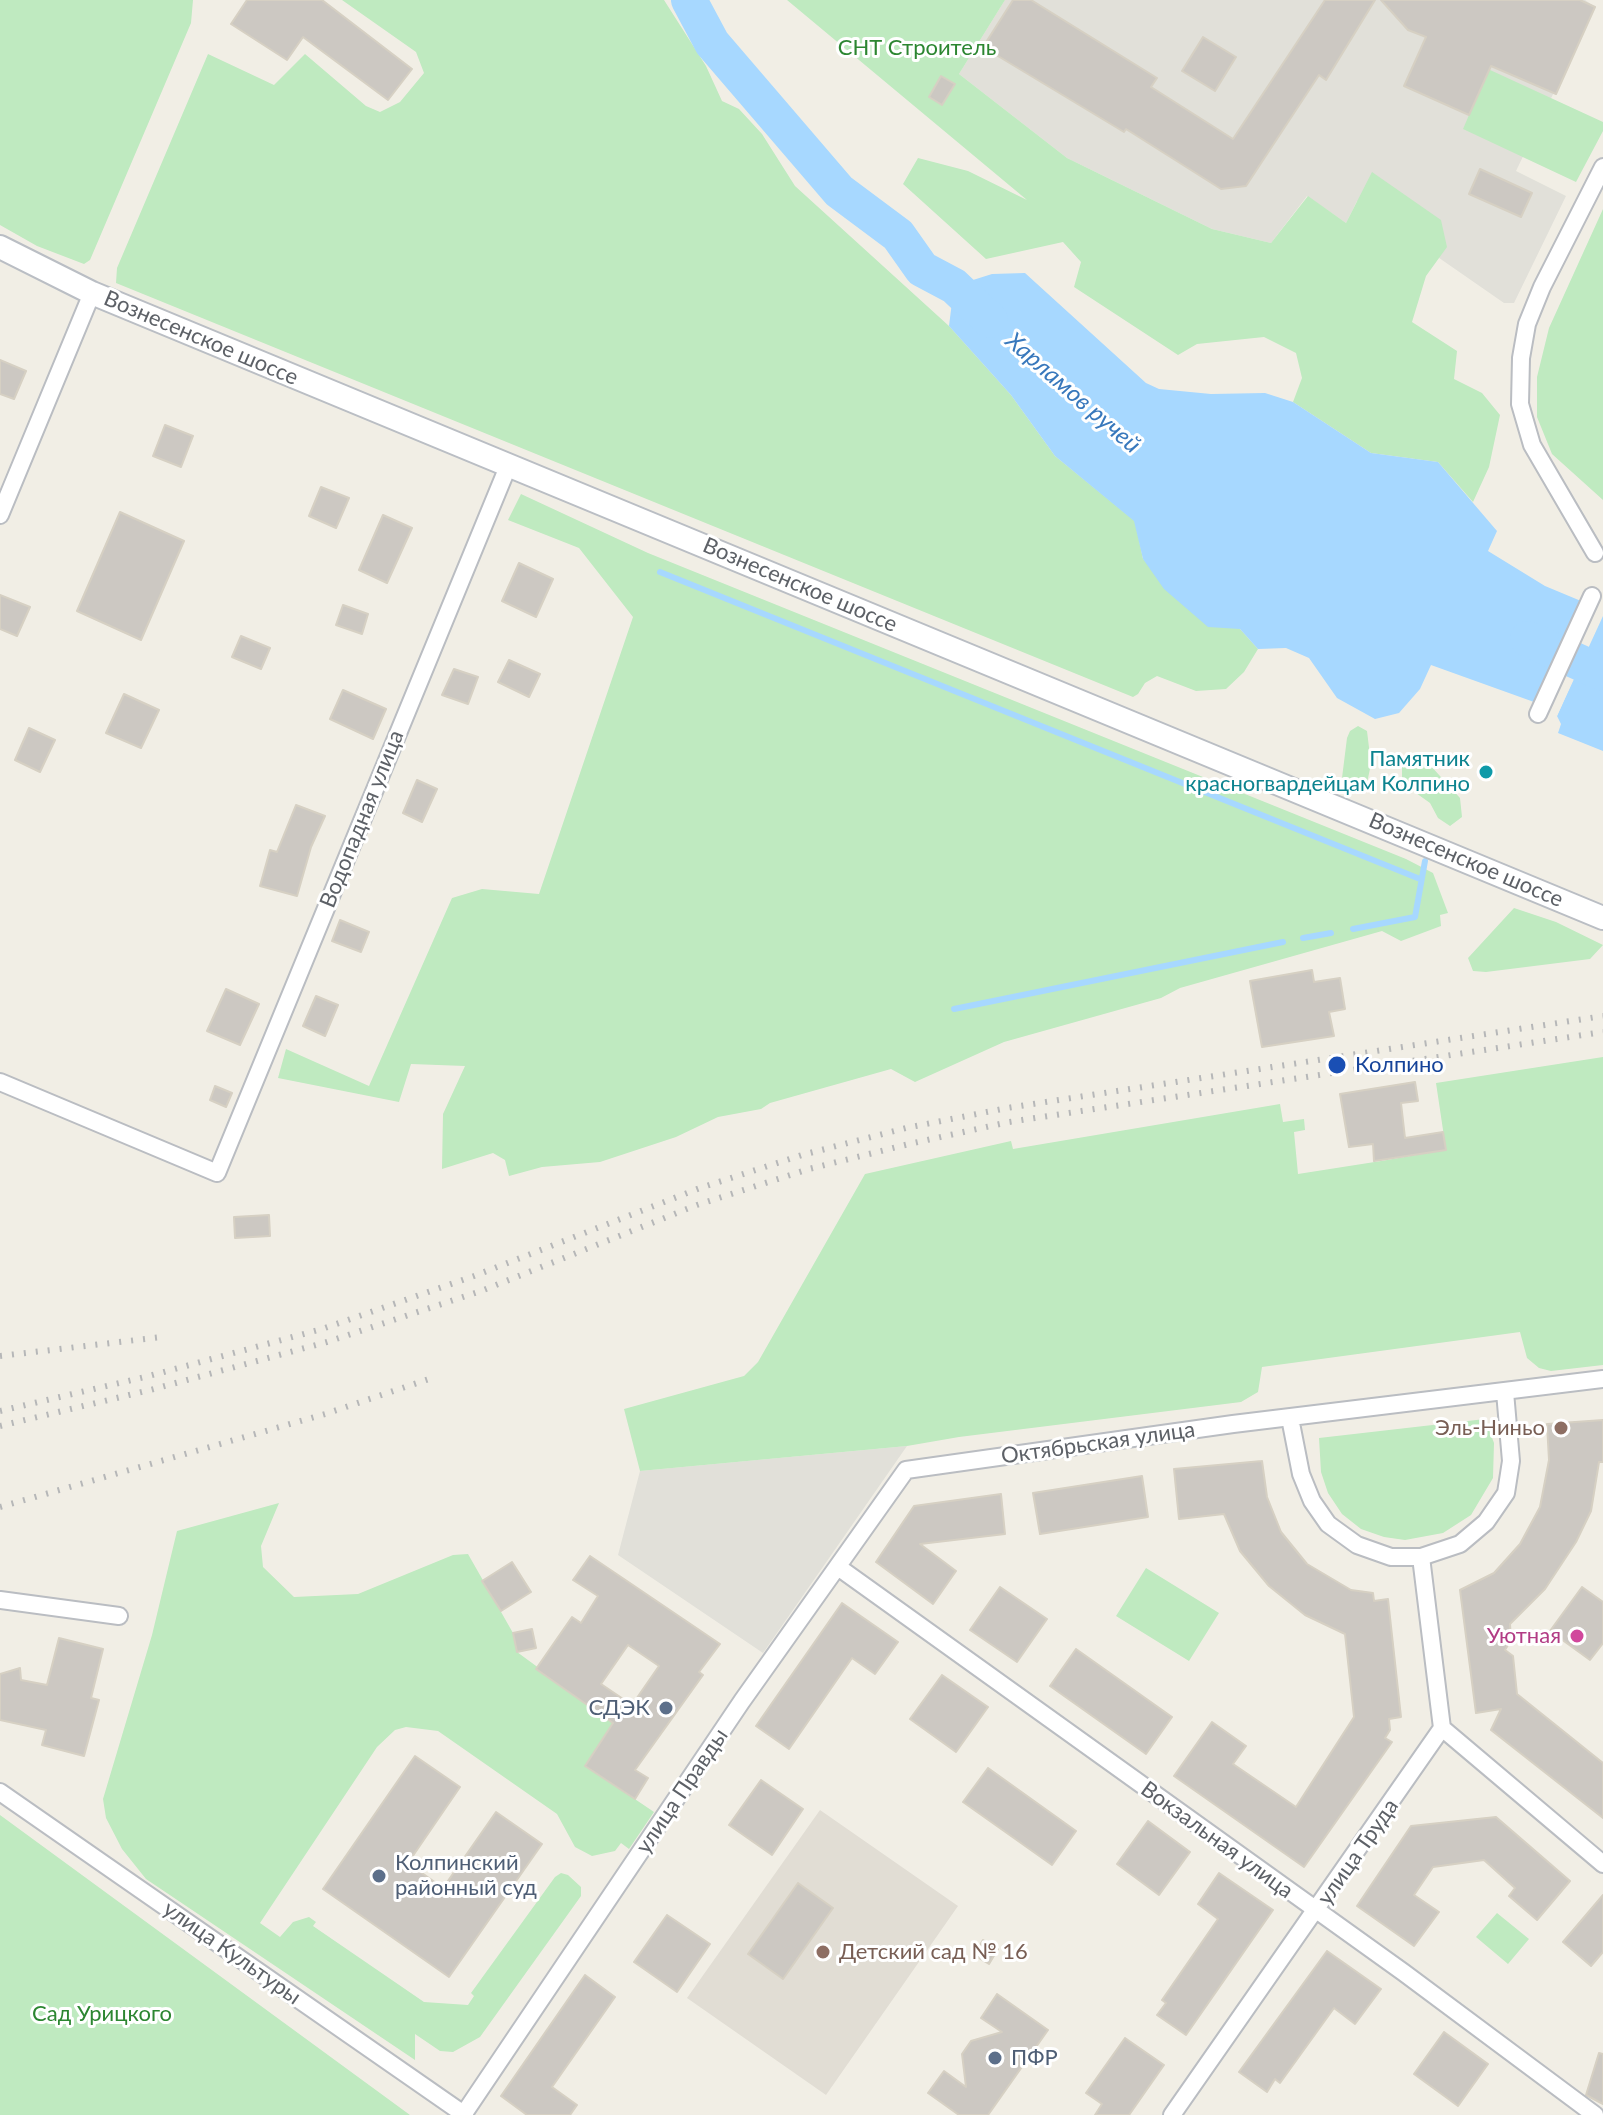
<!DOCTYPE html>
<html>
<head>
<meta charset="utf-8">
<style>
	body { margin:0 }
	canvas { display:block; background:#f1eee5 }
</style>
</head>
<body>
<canvas width="1603" height="2115"></canvas>
<script>
const ctx = document.querySelector('canvas').getContext('2d');
ctx.lineJoin = 'round';
function fill(path, color) { ctx.fillStyle = color; ctx.fill(path, 'evenodd'); }
const poly = rows => new Path2D(rows.map(r => 'M' + r).join(''));
function stroke(path, color, width, dash) { ctx.strokeStyle = color; ctx.lineWidth = width; ctx.lineCap = dash ? 'butt' : 'round'; ctx.setLineDash(dash || []); ctx.stroke(path); }
function drawText(font, color, halo, rows, align = 'center') {
  ctx.font = font + ' Lato,sans-serif'; ctx.lineWidth = 6; ctx.setLineDash([]); ctx.textBaseline = 'middle'; ctx.strokeStyle = halo; ctx.fillStyle = color; for (const [text, x, y, turn = 0] of rows) {
    ctx.save(); ctx.translate(x, y); ctx.rotate((+turn || 0) * Math.PI / 180); ctx.textAlign = isNaN(turn) ? turn : align; if (halo) ctx.strokeText(text, 0, 0); ctx.fillText(text, 0, 0); ctx.restore();
  }
}
const industrial = poly([
	[1005,0,1585,0,1595,7,1516,171,1566,196,1514,303,1504,303,1357,201,1346,223,1307,196,1271,243,1212,229,1067,158,959,74],
	[907,1446,763,1653,618,1555,640,1471]
]);
const education = poly([
	[820,1810,958,1906,826,2095,687,1998]
]);
const green = poly([
	[0,0,193,0,191,23,90,260,84,264,37,246,0,225],
	[342,0,664,0,706,66,722,101,739,109,762,134,795,186,949,326,1011,395,1055,456,1135,521,1143,559,1240,629,1258,649,1244,672,1226,689,1196,691,1157,676,1145,683,1138,694,1133,697,116,283,117,268,208,54,274,85,305,54,366,106,380,112,400,102,424,73,416,52],
	[787,0,1005,0,959,74,1067,158,1212,229,1271,243,1308,196,1346,223,1372,172,1441,220,1447,247,1426,276,1412,322,1457,351,1454,379,1482,393,1500,415,1489,467,1473,502,1438,462,1371,453,1293,402,1302,378,1296,353,1264,337,1197,344,1178,355,1074,287,1081,262,1063,242,986,259,903,184,918,158,968,171,1027,200],
	[1425,40,1603,122,1603,131,1576,182,1463,129,1481,87,1417,57],
	[1603,209,1603,500,1552,454,1537,417,1537,377,1549,328],
	[521,494,648,553,1406,859,1433,873,1448,913,1440,915,1441,926,1401,941,1382,931,1180,988,1161,998,1004,1042,915,1082,891,1069,770,1103,761,1109,718,1117,676,1137,600,1162,542,1167,509,1176,505,1160,493,1153,442,1169,443,1114,465,1066,411,1064,399,1102,278,1078,286,1049,369,1086,452,898,482,889,539,894,633,617,579,548,508,520],
	[1358,726,1367,731,1371,764,1367,783,1353,785,1342,778,1347,738,1350,731],
	[1417,758,1430,765,1460,798,1462,817,1450,826,1438,818,1430,803,1402,783,1402,765],
	[1514,908,1556,922,1603,945,1590,959,1486,972,1473,971,1468,958],
	[1603,1057,1603,1365,1551,1371,1539,1368,1527,1358,1520,1332,1262,1367,1258,1392,1241,1402,959,1437,907,1446,640,1471,624,1409,744,1376,758,1362,865,1174,1011,1141,1013,1149,1280,1104,1283,1122,1304,1119,1305,1130,1294,1132,1298,1174,1381,1161,1446,1150,1436,1083],
	[1485,1419,1494,1443,1493,1478,1471,1515,1443,1533,1405,1540,1384,1537,1361,1529,1342,1514,1328,1493,1321,1472,1319,1438],
	[279,1503,261,1546,263,1567,294,1597,358,1594,453,1555,468,1554,513,1633,517,1652,629,1734,586,1766,654,1812,629,1849,621,1843,615,1851,592,1856,575,1847,557,1814,438,1731,406,1727,395,1730,377,1747,260,1923,280,1937,293,1922,309,1917,316,1922,313,1926,424,2002,468,2005,474,1996,471,1993,555,1877,561,1873,568,1875,581,1887,581,1896,480,2037,453,2052,440,2051,415,2034,415,2060,146,1879,122,1849,106,1818,103,1799,152,1635,177,1531],
	[1146,1568,1219,1613,1189,1661,1116,1616],
	[0,1815,410,2115,0,2115],
	[1497,1913,1529,1939,1508,1964,1476,1937]
]);
const water = poly([
	[1025,273,1146,383,1159,389,1211,394,1265,393,1293,402,1371,453,1438,462,1497,531,1488,551,1545,586,1581,601,1534,702,1431,665,1420,689,1399,713,1375,719,1337,698,1309,658,1286,648,1258,649,1240,629,1208,627,1164,589,1143,559,1134,521,1055,456,1011,395,949,326,954,286,992,274],
	[1603,616,1603,751,1558,733,1561,724,1557,716]
]);
const pier = poly([
	[1603,612,1557,716,1554,714,1599,614]
]);
const stream = poly([
	[660,572,1420,879],
	[1353,929,1415,917,1425,861],
	[1303,938,1331,933],
	[954,1009,1283,942]
]);
const river = poly([
	[689,0,712,43,839,191,898,235,922,269,954,286,990,320],
	[1528,639,1603,673]
]);
const building = poly([
	[247,0,322,0,412,69,388,100,303,37,287,60,231,24,247,0],
	[1013,0,1031,0,1157,78,1151,87,1233,139,1325,0,1375,0,1326,80,1319,75,1246,186,1221,189,1126,129,1124,132,983,47,1013,0],
	[1381,0,1580,0,1595,7,1556,94,1491,66,1469,115,1404,86,1426,37,1408,30,1381,0],
	[1203,37,1236,57,1215,91,1182,71,1203,37],
	[941,76,955,84,942,105,929,97,941,76],
	[1480,169,1532,193,1521,217,1469,194,1480,169],
	[0,360,26,371,14,399,0,394,0,360],
	[165,425,193,436,181,467,153,456,165,425],
	[321,487,349,498,336,528,309,516,321,487],
	[120,512,184,541,141,640,77,611,120,512],
	[383,515,412,528,387,583,359,570,383,515],
	[519,563,553,579,536,617,502,601,519,563],
	[0,595,30,607,17,636,0,629,0,595],
	[343,605,368,614,362,634,336,625,343,605],
	[241,636,270,648,261,669,232,657,241,636],
	[509,660,540,674,529,697,498,682,509,660],
	[454,669,478,677,468,704,442,695,454,669],
	[343,690,386,709,373,739,330,719,343,690],
	[124,694,159,710,141,748,106,733,124,694],
	[29,728,55,740,40,772,15,760,29,728],
	[417,780,437,789,422,822,403,813,417,780],
	[296,805,325,816,311,847,297,896,260,886,270,850,277,852,296,805],
	[340,920,369,932,361,952,332,941,340,920],
	[1312,970,1314,982,1340,978,1345,1009,1329,1012,1334,1036,1262,1047,1250,981,1312,970],
	[226,989,259,1004,240,1045,207,1031,226,989],
	[316,996,338,1005,325,1036,303,1026,316,996],
	[1415,1082,1418,1101,1401,1103,1405,1138,1443,1132,1446,1150,1374,1161,1373,1144,1349,1147,1340,1094,1415,1082],
	[215,1086,232,1093,226,1107,210,1100,215,1086],
	[269,1215,270,1236,235,1238,234,1217,269,1215],
	[1603,1420,1603,1462,1599,1462,1591,1511,1576,1542,1545,1589,1510,1624,1511,1640,1505,1650,1513,1656,1517,1694,1603,1763,1603,1818,1491,1730,1501,1709,1476,1713,1460,1590,1494,1573,1520,1544,1540,1507,1549,1460,1547,1424,1603,1420],
	[1262,1461,1267,1497,1281,1532,1307,1564,1351,1590,1373,1593,1374,1601,1388,1599,1401,1717,1389,1719,1390,1730,1385,1738,1392,1742,1304,1867,1174,1776,1212,1722,1246,1746,1233,1764,1296,1807,1354,1717,1345,1634,1305,1615,1269,1586,1240,1551,1224,1514,1179,1519,1174,1469,1262,1461],
	[1142,1476,1148,1517,1040,1534,1033,1493,1142,1476],
	[1001,1494,1005,1534,920,1544,956,1571,933,1604,876,1562,914,1506,1001,1494],
	[590,1556,720,1644,699,1672,703,1675,635,1770,648,1778,635,1799,585,1766,613,1723,536,1669,572,1617,581,1623,598,1596,573,1580,590,1556],
	[628,1645,659,1666,632,1705,601,1684,628,1645],
	[512,1562,531,1592,501,1611,482,1581,512,1562],
	[1000,1587,1047,1619,1017,1662,970,1630,1000,1587],
	[1582,1587,1603,1602,1603,1643,1590,1660,1550,1631,1582,1587],
	[842,1603,898,1642,875,1674,852,1658,789,1749,756,1726,842,1603],
	[532,1629,536,1648,517,1652,513,1633,532,1629],
	[59,1638,103,1649,91,1698,99,1700,84,1756,42,1745,46,1730,0,1720,0,1674,20,1668,21,1680,47,1685,59,1638],
	[1076,1649,1172,1717,1146,1754,1050,1686,1076,1649],
	[942,1675,988,1707,956,1752,910,1719,942,1675],
	[415,1756,460,1787,408,1863,443,1888,496,1812,542,1844,449,1977,323,1889,415,1756],
	[988,1768,1076,1831,1052,1865,963,1802,988,1768],
	[761,1780,803,1809,772,1855,729,1825,761,1780],
	[1496,1817,1570,1881,1537,1920,1509,1896,1515,1888,1484,1860,1433,1867,1414,1895,1439,1912,1414,1946,1357,1906,1411,1826,1496,1817],
	[1148,1821,1190,1852,1159,1895,1117,1864,1148,1821],
	[1219,1873,1273,1910,1186,2035,1157,2015,1166,2003,1162,2000,1218,1919,1198,1904,1219,1873],
	[798,1883,833,1908,783,1979,748,1954,798,1883],
	[1603,1895,1603,1952,1591,1966,1563,1942,1603,1895],
	[667,1915,710,1944,677,1992,634,1962,667,1915],
	[983,1940,998,1949,989,1964,974,1955,983,1940],
	[1327,1951,1381,1989,1355,2024,1334,2008,1280,2083,1275,2079,1267,2092,1239,2072,1327,1951],
	[585,1975,615,1997,552,2087,577,2105,570,2115,527,2115,501,2096,585,1975],
	[997,1994,1048,2030,988,2115,959,2115,928,2093,944,2071,966,2087,962,2054,971,2041,1002,2032,981,2018,997,1994],
	[1444,2032,1488,2064,1458,2106,1414,2074,1444,2032],
	[1125,2038,1164,2065,1129,2115,1095,2115,1102,2104,1086,2093,1125,2038],
	[1599,2053,1603,2054,1603,2104,1586,2095,1599,2053]
]);
const street = poly([
	[0,515,92,293],
	[1595,553,1532,445,1520,404,1521,358,1527,324,1542,287,1603,167],
	[1538,714,1592,596],
	[0,1082,217,1173,509,464],
	[1290,1418,1301,1474,1312,1501,1328,1524,1357,1545,1391,1557,1421,1557,1460,1544,1486,1522,1506,1493,1511,1461,1505,1392],
	[838,1567,1403,1972,1595,2115],
	[0,1600,119,1616],
	[1442,1728,1603,1864],
	[0,1792,465,2115],
	[463,2115,742,1701,906,1470,1233,1424,1603,1379],
	[1172,2115,1442,1728,1421,1557]
]);
const secondary = poly([
	[0,247,92,293,1603,918]
]);
const rail = poly([
	[0,1356,162,1337],
	[0,1411,149,1376,322,1329,474,1276,700,1188,802,1155,906,1128,1007,1108,1603,1016],
	[0,1426,150,1390,327,1342,481,1291,697,1205,809,1169,909,1144,1009,1122,1603,1032],
	[0,1507,325,1414,432,1378]
]);
const markers = [
	[1486,772,8,"#0f9aa8"],
	[1337,1065,10,"#1a4fb4"],
	[1561,1428,8,"#8d6e63"],
	[1577,1636,8,"#d1479c"],
	[666,1708,8,"#5c6f8a"],
	[379,1876,8,"#5c6f8a"],
	[823,1952,8,"#8d6e63"],
	[995,2058,8,"#5c6f8a"]
];
const parkNames = [
	["СНТ Строитель",917,48],
	["Сад Урицкого",102,2014]
];
const streetNames = [
	["Вознесенское шоссе",201,338,23],
	["Вознесенское шоссе",800,585,23],
	["Водопадная улица",362,819,-68],
	["Вознесенское шоссе",1466,860,23],
	["Октябрьская улица",1098,1443,-8],
	["улица Правды",682,1791,-56],
	["Вокзальная улица",1217,1840,36],
	["улица Труда",1358,1852,-55],
	["улица Культуры",232,1953,35]
];
const cultureNames = [
	["Памятник",1470,759],
	["красногвардейцам Колпино",1470,784]
];
const transitNames = [
	["Колпино",1355,1065]
];
const educationNames = [
	["Эль-Ниньо",1545,1428],
	["Детский сад № 16",839,1952,"left"]
];
const hotelNames = [
	["Уютная",1561,1636]
];
const serviceNames = [
	["СДЭК",650,1708,"right"],
	["Колпинский",395,1863],
	["районный суд",395,1888],
	["ПФР",1011,2058]
];
const waterNames = [
	["Харламов ручей",1073,393,41]
];
fill(industrial, '#e1e0d9');
fill(education, '#e1ddd4');
fill(green, '#bfeac0');
fill(water, '#a7d8ff');
fill(pier, '#f1eee5');
stroke(stream, '#a7d8ff', 6);
stroke(river, '#a7d8ff', 36);
fill(building, '#ccc8c2');
stroke(building, '#d6d0c3', 2);
stroke(street, '#babdc2', 20);
stroke(secondary, '#babec4', 26);
stroke(street, '#fff', 16);
stroke(secondary, '#fff', 22);
stroke(rail, '#b6b7b8', 6, [2, 10]);
for (const [x, y, r, color] of markers) { const dot = new Path2D(); dot.arc(x, y, r, 0, 2 * Math.PI); ctx.fillStyle = color; ctx.fill(dot); stroke(dot, '#fff', 3); }
drawText('22px', '#2c8631', '#fff', parkNames);
drawText('22px', '#5d6167', '#fff', streetNames);
drawText('22px', '#0d838f', '#fff', cultureNames, 'right');
drawText('22px', '#164399', '#fff', transitNames, 'left');
drawText('22px', '#785e54', '#fff', educationNames, 'right');
drawText('22px', '#b23c85', '#fff', hotelNames, 'right');
drawText('22px', '#4e5e75', '#fff', serviceNames, 'left');
drawText('italic 24px', '#3878bc', '#fff', waterNames);
</script>
</body>
</html>
